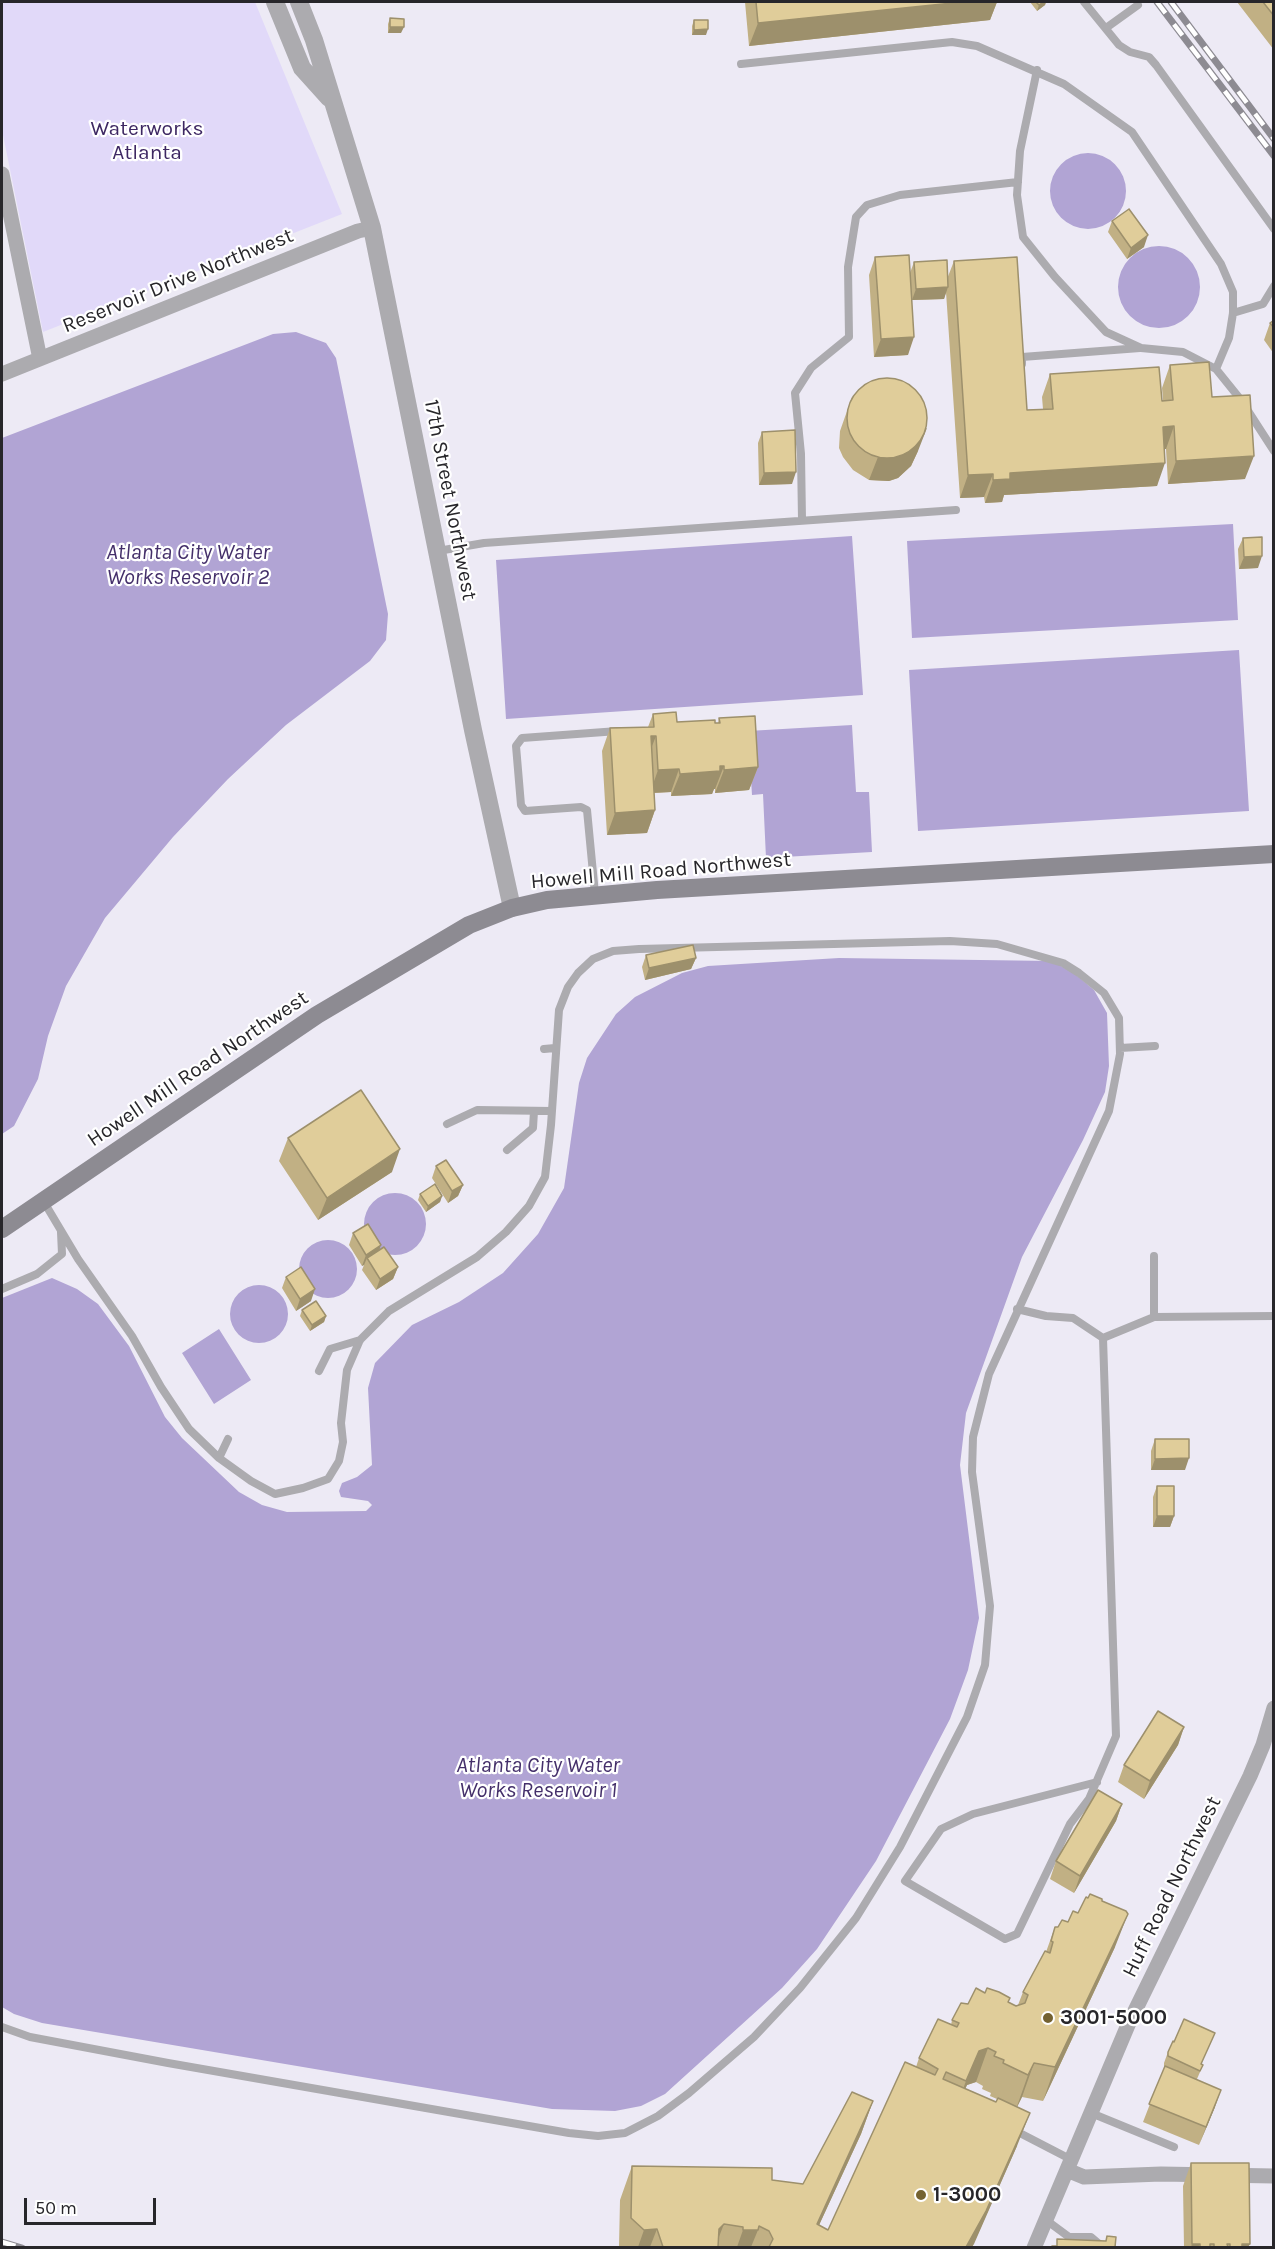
<!DOCTYPE html>
<html>
<head>
<meta charset="utf-8">
<style>
	body { margin:0 }
	#map { position:relative; width:1275px; height:2249px; overflow:hidden; background:#edeaf5; font-family:Karla,sans-serif }
	canvas { display:block }
	.frame { position:absolute; inset:0; border:3px solid #27262a; pointer-events:none }
	.scale { position:absolute; left:24px; top:2198px; width:132px; height:27px; box-sizing:border-box; border:3px solid #27262a; border-top:0; padding-left:8px; font-size:18px; line-height:21px; white-space:nowrap; color:#27262a; -webkit-text-stroke:4px #fff; paint-order:stroke }
</style>
</head>
<body>
<div id="map">
<canvas width="1275" height="2249"></canvas>
<div class="frame"></div>
<div class="scale">50 m</div>
</div>
<script>
const ctx = document.querySelector('canvas').getContext('2d');
ctx.lineJoin = 'round';
function fill(path, color) { ctx.fillStyle = color; ctx.fill(path, 'evenodd'); }
const poly = rows => new Path2D(rows.map(r => 'M' + r).join(''));
function stroke(path, color, width, dash) { ctx.strokeStyle = color; ctx.lineWidth = width; ctx.lineCap = dash ? 'butt' : 'round'; ctx.setLineDash(dash || []); ctx.stroke(path); }
function drawText(font, color, halo, rows, align = 'center') {
  ctx.font = font + ' Karla,sans-serif'; ctx.lineWidth = 4.5; ctx.setLineDash([]); ctx.textBaseline = 'middle'; ctx.strokeStyle = halo; ctx.fillStyle = color; for (const [text, x, y, turn = 0] of rows) {
    ctx.save(); ctx.translate(x, y); ctx.rotate((+turn || 0) * Math.PI / 180); ctx.textAlign = isNaN(turn) ? turn : align; if (halo) ctx.strokeText(text, 0, 0); ctx.fillText(text, 0, 0); ctx.restore();
  }
}
const green = poly([
	[2,2,255,2,342,214,43,332,2,130]
]);
const water = poly([
	'1050 191a38 38 0 1 1 76 0a38 38 0 1 1-76 0Z',
	'1118 287a41 41 0 1 1 82 0a41 41 0 1 1-82 0Z',
	[296,332,326,343,336,358,388,614,386,640,370,661,286,725,228,779,173,837,105,918,66,986,48,1036,38,1079,14,1126,2,1134,2,438,273,334],
	[1233,524,1238,620,912,638,907,541],
	[852,536,863,695,506,719,496,560],
	[1239,650,1249,811,918,831,909,670],
	[852,725,856,792,869,792,872,852,766,858,763,794,752,795,748,731],
	[839,958,1051,961,1074,973,1094,990,1107,1013,1109,1066,1105,1092,1083,1140,1022,1257,966,1413,960,1465,979,1618,968,1670,950,1719,876,1861,817,1949,782,1988,665,2094,641,2106,615,2111,552,2109,42,2023,14,2014,2,2007,2,1298,52,1278,77,1289,98,1304,129,1346,165,1417,182,1438,239,1492,262,1505,287,1512,366,1511,372,1505,368,1501,341,1497,339,1491,342,1483,357,1477,372,1465,368,1388,375,1363,412,1325,459,1302,503,1273,538,1234,564,1188,579,1083,587,1058,616,1014,635,997,682,973,708,966],
	'364 1224a31 31 0 1 1 62 0a31 31 0 1 1-62 0Z',
	'299 1269a29 29 0 1 1 58 0a29 29 0 1 1-58 0Z',
	'230 1314a29 29 0 1 1 58 0a29 29 0 1 1-58 0Z',
	[219,1329,251,1380,214,1404,182,1353]
]);
const service = poly([
	[1084,2,1119,45,1130,52,1149,57,1156,65,1274,229],
	[1106,28,1138,5],
	[741,64,952,42,977,46,1064,84,1132,132,1221,264,1233,292,1233,313,1229,338,1216,369],
	[1037,70,1020,151,1017,195,1023,237,1055,277,1106,332,1141,348,1183,352,1216,369,1241,400,1274,451],
	[1233,313,1263,304,1274,286],
	[1022,364,1022,357,1140,348],
	[802,520,801,454,795,393,811,368,849,337,848,267,856,217,867,205,900,195,1018,182],
	[438,551,484,543,956,510],
	[595,894,587,810,581,807,525,811,521,805,516,746,522,738,618,731],
	[1120,1048,1155,1046],
	[544,1049,555,1048],
	[447,1124,477,1110,552,1111],
	[507,1150,533,1128,534,1111],
	[1154,1256,1154,1317,1274,1316],
	[2,1289,37,1274,62,1254,61,1232],
	[1017,1309,1046,1316,1073,1318,1103,1338],
	[319,1371,330,1349,360,1340],
	[219,1458,228,1439],
	[1097,1782,973,1814,941,1829,905,1881,1005,1939,1017,1934,1070,1824,1089,1799,1116,1736,1103,1338,1154,1317],
	[2,2027,30,2037,168,2063,569,2133,598,2136,625,2133,658,2116,689,2093,754,2037,800,1988,856,1918,900,1847,967,1717,985,1665,990,1606,972,1472,973,1437,989,1374,1109,1111,1120,1054,1119,1018,1104,993,1079,973,1063,963,997,944,950,941,639,949,613,951,593,959,578,973,568,987,559,1010,551,1125,545,1177,529,1206,506,1232,477,1257,389,1311,360,1340,347,1370,341,1423,343,1442,339,1461,328,1479,303,1488,275,1494,251,1481,219,1458,189,1429,161,1387,132,1336,78,1259,44,1202],
	[1091,2113,1174,2147],
	[1014,2130,1072,2160],
	[1046,2220,1069,2237,1091,2237,1104,2248]
]);
const minor = poly([
	[2,174,40,359],
	[2,374,358,231,372,228],
	[1067,2170,1084,2177,1161,2174,1274,2176],
	[1034,2248,1128,2025,1250,1776,1263,1745,1274,1708]
]);
const tertiary = poly([
	[275,2,302,68,329,98],
	[299,2,314,40,372,228,473,730,512,908]
]);
const secondary = poly([
	[2,1229,317,1015,469,925,512,908,547,900,657,890,1274,854]
]);
const rail = poly([
	[1157,2,1274,156],
	[1171,2,1274,139],
	[2,2242,22,2248]
]);
const wall = poly([
	[745,2,997,2,990,20,749,46],
	[1030,2,1046,2,1045,5,1037,11],
	[1237,2,1274,2,1274,50],
	[390,18,401,33,388,33,388,24],
	[694,20,706,35,692,35,692,26],
	[1112,221,1144,247,1127,259,1108,232],
	[875,257,910,273,914,262,947,279,954,261,1027,410,1043,409,1042,397,1050,374,1163,400,1162,388,1170,365,1212,397,1245,479,1168,484,1166,449,1164,449,1157,486,1004,495,1002,502,985,503,984,497,960,498,946,292,944,299,912,300,908,355,874,357,869,275],
	[1274,320,1274,354,1264,340,1270,323],
	[852,397,918,451,911,466,898,478,889,481,869,480,853,470,843,457,839,448,840,431],
	[762,432,792,484,759,485,758,443],
	[1243,538,1258,568,1239,569,1238,549],
	[653,714,677,722,718,723,719,718,758,767,749,790,715,793,715,789,714,789,712,794,671,796,671,792,654,793,655,810,647,833,607,835,602,751,610,728,648,727],
	[646,955,696,958,691,969,645,980,642,967],
	[288,1138,392,1172,318,1220,279,1161],
	[436,1166,463,1185,458,1196,448,1203,432,1178],
	[420,1194,442,1196,440,1202,426,1212,418,1200],
	[353,1233,379,1250,398,1267,393,1279,376,1290,362,1270,364,1265,362,1266,349,1245],
	[286,1277,311,1301,296,1311,282,1288],
	[302,1310,326,1316,324,1322,310,1331,300,1316],
	[1155,1439,1185,1470,1151,1470,1151,1451],
	[1157,1486,1174,1516,1170,1527,1153,1527,1153,1497],
	[1184,1727,1178,1745,1144,1799,1118,1782,1124,1765],
	[1122,1804,1116,1821,1074,1893,1050,1879,1056,1861],
	[1102,1901,1115,1947,1043,2101,1022,2097,1017,2107,1017,2146,972,2247,619,2247,620,2200,632,2166,803,2184,873,2101,861,2134,819,2225,828,2230,916,2067,919,2058,951,2025,952,2020,968,2004,1009,2002,1016,2006,1018,2005,1023,1992,1046,1952,1055,1927,1058,1927,1068,1922,1078,1913],
	[976,2082,983,2086,982,2089,991,2093,990,2096,997,2099,996,2102,965,2089,967,2085],
	[1215,2033,1201,2064,1203,2065,1197,2079,1215,2107,1199,2145,1143,2122,1164,2068,1164,2063,1168,2052,1174,2042],
	[1191,2163,1250,2244,1248,2247,1184,2247,1183,2186]
]);
const shadedWall = poly([
	[962,2,997,2,990,20,749,46,758,23],
	[1044,2,1046,2,1045,5,1037,11,1039,5],
	[390,27,404,27,401,33,388,33],
	[708,29,706,35,692,35,694,30],
	[1148,235,1144,247,1127,259,1131,248],
	[948,287,944,299,912,300,916,289],
	[914,337,908,355,874,357,881,339],
	[1174,426,1166,449,1155,450,1163,427],
	[927,428,918,451,911,466,898,478,889,481,869,480,878,457],
	[1254,456,1245,479,1168,484,1176,461],
	[1165,463,1157,486,1004,495,1002,502,985,503,993,480,1010,473],
	[796,472,792,484,759,485,764,473],
	[993,474,984,497,960,498,968,475],
	[1262,556,1258,568,1239,569,1244,557],
	[651,736,656,736,647,759],
	[720,766,724,766,715,789,714,789,712,794,671,796,680,774],
	[758,767,749,790,715,793,724,770],
	[679,769,671,792,650,793,658,770],
	[655,810,647,833,607,835,615,813],
	[696,958,691,969,645,980,649,968],
	[400,1149,392,1172,318,1220,327,1198],
	[463,1185,458,1196,448,1203,452,1191],
	[442,1196,440,1202,426,1212,428,1206],
	[381,1245,377,1257,367,1258,364,1265,362,1266,366,1255],
	[398,1267,393,1279,376,1290,380,1279],
	[315,1289,311,1301,296,1311,300,1299],
	[326,1316,324,1322,310,1331,312,1325],
	[1189,1458,1185,1470,1151,1470,1155,1459],
	[1157,1516,1174,1516,1170,1527,1153,1527],
	[1184,1727,1178,1745,1144,1799,1150,1781],
	[1122,1804,1116,1821,1074,1893,1080,1876],
	[1128,1914,1115,1947,1043,2101,1055,2067],
	[988,2048,976,2082,967,2085,954,2114,966,2081,979,2051],
	[1034,2063,1022,2097,1016,2109,1028,2075],
	[1221,2090,1215,2107,1199,2145,1206,2127],
	[873,2101,861,2134,809,2247,817,2224],
	[1030,2113,1017,2146,974,2244,972,2247,966,2247],
	[724,2224,715,2247,719,2229],
	[657,2229,650,2247,638,2247,644,2230],
	[743,2230,758,2230,751,2247,737,2247],
	[1192,2244,1200,2244,1198,2247,1191,2247],
	[1242,2244,1250,2244,1248,2247,1230,2247]
]);
const building = poly([
	[756,2,962,2,758,23,756,2],
	[1036,2,1044,2,1039,5,1036,2],
	[1263,2,1274,2,1274,16,1263,2],
	[390,18,404,19,404,27,390,27,390,18],
	[694,20,708,20,708,29,694,30,694,20],
	[1129,209,1148,235,1131,248,1112,221,1129,209],
	[909,255,914,337,881,339,875,257,909,255],
	[1017,257,1027,410,1053,409,1050,374,1159,367,1162,401,1173,400,1170,365,1209,362,1212,397,1250,395,1254,456,1176,461,1174,426,1163,427,1165,463,1010,473,1010,479,993,480,993,474,968,475,954,261,1017,257],
	[947,260,948,287,916,289,914,262,947,260],
	[1274,320,1274,328,1270,323,1274,320],
	'847 418a40 40 0 1 1 80 0a40 40 0 1 1-80 0Z',
	[795,430,796,472,764,473,762,432,795,430],
	[1262,537,1262,556,1244,557,1243,538,1262,537],
	[676,712,677,722,715,720,715,723,720,723,719,718,755,716,758,767,724,770,724,766,720,766,720,771,680,774,679,769,658,770,656,736,651,736,655,810,615,813,610,728,654,727,653,714,676,712],
	[693,945,696,958,649,968,646,955,693,945],
	[361,1090,400,1149,327,1198,288,1138,361,1090],
	[446,1160,463,1185,452,1191,436,1166,446,1160],
	[435,1184,442,1196,428,1206,420,1194,435,1184],
	[368,1224,381,1245,366,1255,353,1233,368,1224],
	[384,1247,398,1267,380,1279,367,1258,384,1247],
	[301,1267,315,1289,300,1299,286,1277,301,1267],
	[316,1301,326,1316,312,1325,302,1310,316,1301],
	[1155,1439,1189,1439,1189,1458,1155,1459,1155,1439],
	[1157,1486,1174,1486,1174,1516,1157,1516,1157,1486],
	[1158,1711,1184,1727,1150,1781,1124,1765,1158,1711],
	[1098,1790,1122,1804,1080,1876,1056,1861,1098,1790],
	[1090,1894,1102,1899,1102,1901,1126,1911,1128,1914,1055,2067,1034,2063,1028,2075,1003,2063,1004,2060,994,2056,996,2052,988,2048,979,2051,966,2081,946,2072,943,2079,996,2102,998,2098,1030,2113,986,2211,966,2247,769,2247,773,2239,769,2231,759,2226,758,2230,743,2230,743,2227,724,2224,719,2229,718,2247,663,2247,657,2229,644,2230,631,2218,632,2166,772,2168,772,2180,803,2184,852,2092,873,2101,817,2224,828,2230,905,2062,935,2075,938,2069,919,2058,938,2019,957,2027,959,2023,952,2020,961,2003,968,2004,976,1988,985,1993,987,1988,999,1992,1010,1998,1008,2002,1016,2006,1025,2003,1028,1995,1023,1992,1045,1951,1050,1953,1053,1942,1051,1941,1055,1927,1058,1927,1062,1920,1068,1922,1073,1911,1078,1913,1086,1897,1088,1898,1090,1894],
	[1184,2019,1215,2033,1201,2064,1203,2065,1200,2071,1168,2056,1168,2052,1173,2041,1174,2042,1184,2019],
	[1165,2066,1221,2090,1206,2127,1149,2104,1165,2066],
	[1191,2163,1249,2163,1250,2244,1242,2244,1242,2247,1230,2247,1230,2244,1227,2244,1228,2247,1214,2247,1214,2244,1210,2244,1210,2247,1200,2247,1200,2244,1192,2244,1191,2163],
	[1107,2236,1116,2237,1115,2247,1052,2247,1052,2246,1057,2246,1057,2239,1106,2241,1107,2236]
]);
const markers = [
	[1048,2018,6,"#746231"],
	[921,2195,6,"#746231"]
];
const parkNames = [
	["Waterworks",147,129],
	["Atlanta",147,153]
];
const streetNames = [
	["Reservoir Drive Northwest",178,281,-22],
	["17th Street Northwest",450,500,79],
	["Howell Mill Road Northwest",661,871,-5],
	["Howell Mill Road Northwest",198,1069,-34],
	["Huff Road Northwest",1172,1887,-64]
];
const poiNames = [
	["3001-5000",1060,2018],
	["1-3000",933,2195]
];
const waterNames = [
	["Atlanta City Water",188,553],
	["Works Reservoir 2",188,578],
	["Atlanta City Water",538,1766],
	["Works Reservoir 1",538,1791]
];
fill(green, '#e1d9f9');
fill(water, '#b1a4d4');
stroke(service, '#acabaf', 8);
stroke(minor, '#acabaf', 15);
stroke(tertiary, '#acabaf', 18);
stroke(secondary, '#8d8b92', 18);
stroke(rail, '#8d8b92', 7);
stroke(rail, '#fff', 4.5, [14]);
fill(wall, '#c1b084');
fill(shadedWall, '#9d906c');
fill(building, '#e0cd9a');
stroke(building, '#9d906c', 1.5);
for (const [x, y, r, color] of markers) { const dot = new Path2D(); dot.arc(x, y, r, 0, 2 * Math.PI); ctx.fillStyle = color; ctx.fill(dot); stroke(dot, '#fff', 2); }
drawText('21px', '#3d2762', '#fff', parkNames);
drawText('21px', '#27262a', '#fff', streetNames);
drawText('bold 21px', '#27262a', '#fff', poiNames, 'left');
drawText('italic 22px', '#442f6a', '#fff', waterNames);
</script>
</body>
</html>
